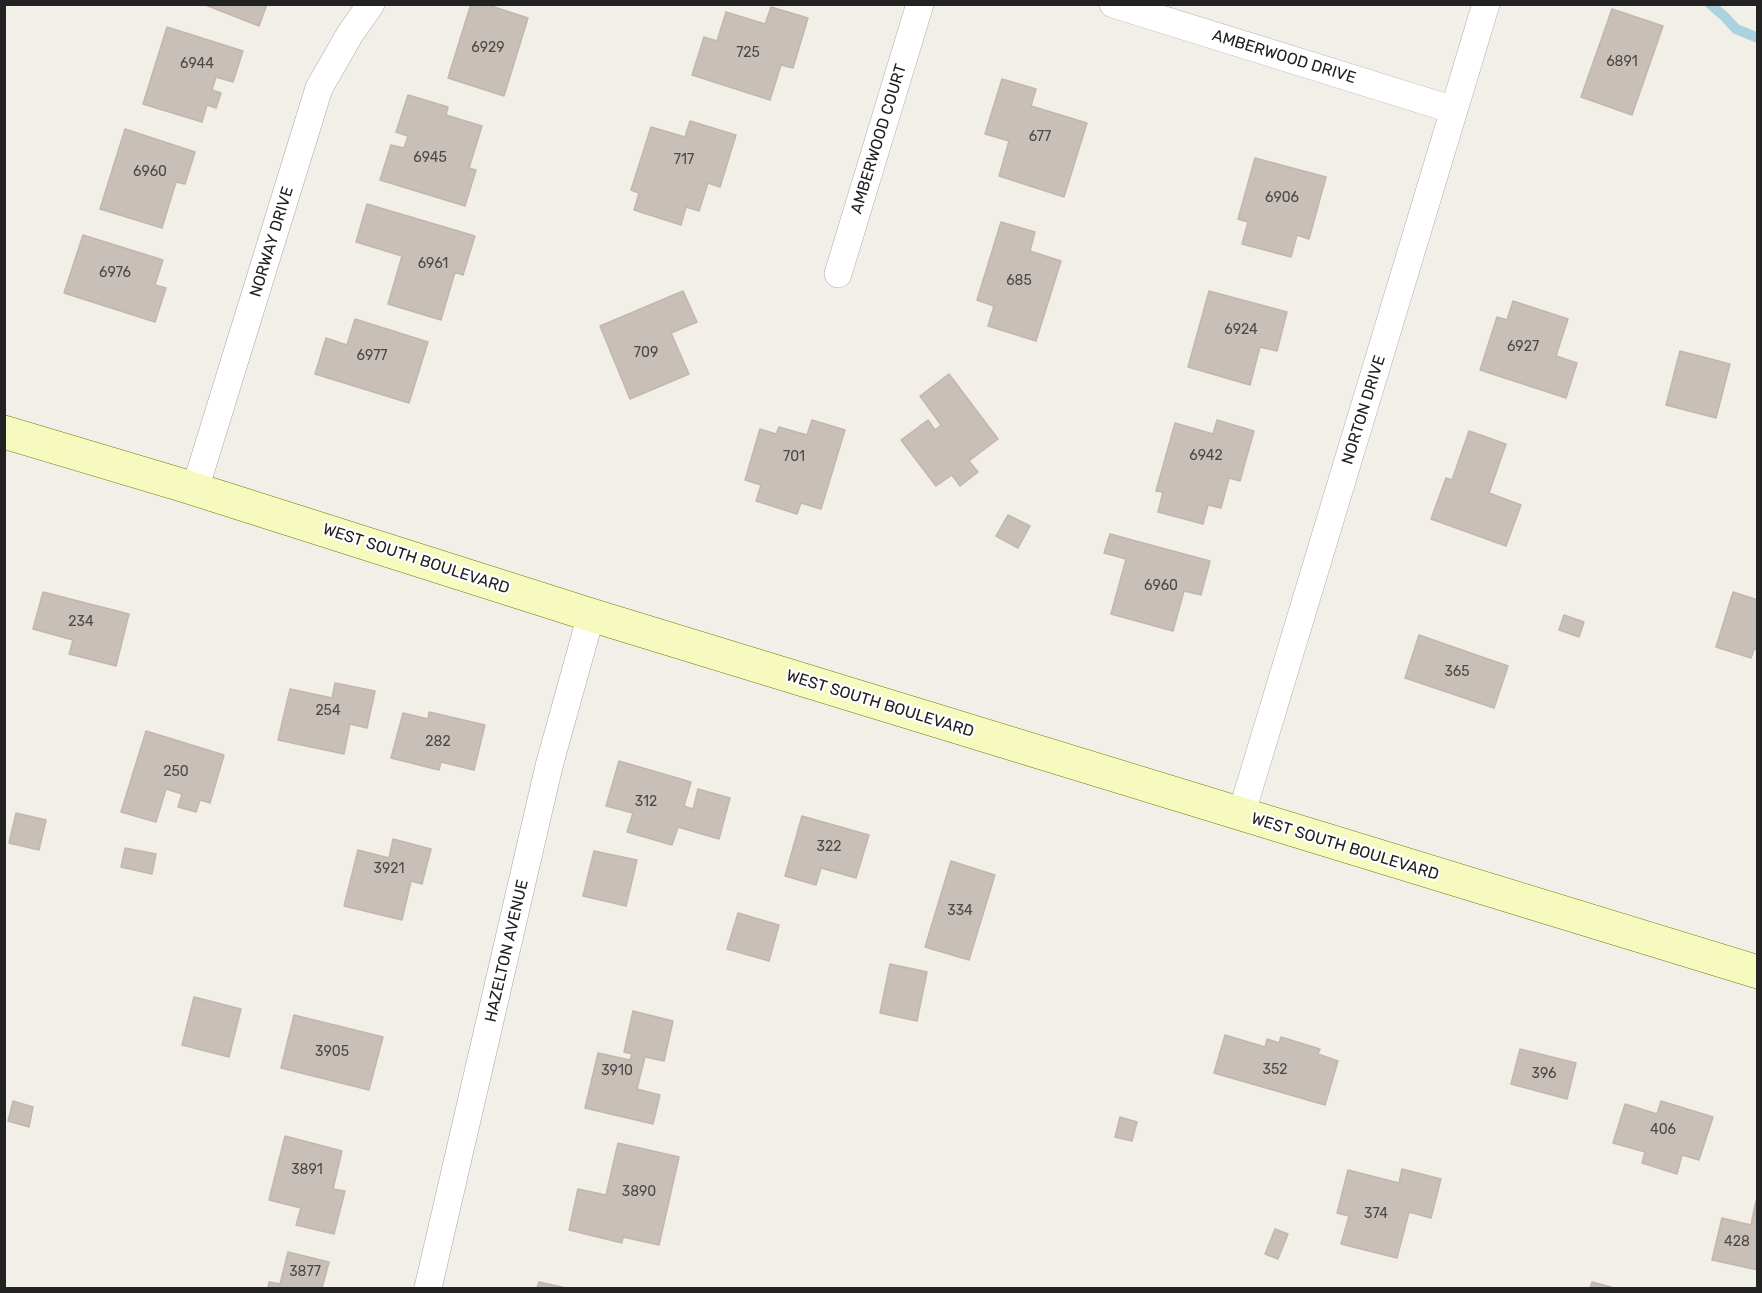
<!DOCTYPE html>
<html>
<head>
<meta charset="utf-8">
<style>
	body { margin:0 }
	#map { position:relative; width:1762px; height:1293px; overflow:hidden; background:#f2efe9; font-family:Rubik,sans-serif }
	canvas { display:block }
	.frame { position:absolute; inset:0; border:6px solid #222; pointer-events:none }
</style>
</head>
<body>
<div id="map">
<canvas width="1762" height="1293"></canvas>
<div class="frame"></div>
</div>
<script>
const ctx = document.querySelector('canvas').getContext('2d');
ctx.lineJoin = 'round';
const poly = rows => new Path2D(rows.map(r => 'M' + r).join(''));
function stroke(path, color, width, dash) { ctx.strokeStyle = color; ctx.lineWidth = width; ctx.lineCap = dash ? 'butt' : 'round'; ctx.setLineDash(dash || []); ctx.stroke(path); }
function fill(path, color) { ctx.fillStyle = color; ctx.fill(path, 'evenodd'); }
function drawText(font, color, halo, rows, align = 'center') {
  ctx.font = font + ' Rubik,sans-serif'; ctx.lineWidth = 4.5; ctx.setLineDash([]); ctx.textBaseline = 'middle'; ctx.strokeStyle = halo; ctx.fillStyle = color; for (const [text, x, y, turn = 0] of rows) {
    ctx.save(); ctx.translate(x, y); ctx.rotate((+turn || 0) * Math.PI / 180); ctx.textAlign = isNaN(turn) ? turn : align; if (halo) ctx.strokeText(text, 0, 0); ctx.fillText(text, 0, 0); ctx.restore();
  }
}
const stream = poly([
	[1710,4,1725,17,1736,29,1758,38]
]);
const building = poly([
	[203,4,267,4,259,26,203,4],
	[471,4,485,4,528,18,504,96,448,78,471,4],
	[771,7,808,18,793,68,781,65,770,100,692,75,704,37,717,41,726,12,765,24,771,7],
	[1612,9,1663,26,1632,115,1581,97,1612,9],
	[167,27,243,51,233,82,216,77,212,90,221,93,216,108,207,105,202,122,143,104,167,27],
	[1002,79,1036,89,1031,106,1087,123,1064,197,999,176,1009,141,985,134,1002,79],
	[408,95,448,107,446,115,482,126,469,168,476,170,465,206,380,180,391,145,404,148,408,136,396,132,408,95],
	[690,121,736,135,720,187,708,183,699,211,686,207,681,225,634,210,639,193,631,190,651,127,685,137,690,121],
	[125,129,195,152,185,184,176,182,162,228,100,209,125,129],
	[1255,158,1326,177,1309,239,1297,235,1291,257,1242,244,1248,222,1238,219,1255,158],
	[367,204,475,236,463,275,455,272,441,320,388,304,402,256,356,242,367,204],
	[1001,222,1035,232,1030,251,1061,261,1036,341,988,326,994,306,977,300,1001,222],
	[83,235,163,260,155,285,166,288,155,322,64,293,83,235],
	[683,291,697,322,671,333,689,374,630,399,600,326,683,291],
	[1209,291,1287,312,1277,351,1260,347,1250,385,1188,367,1209,291],
	[1513,301,1568,319,1556,356,1577,363,1566,398,1480,370,1497,317,1507,320,1513,301],
	[355,319,428,342,409,403,315,374,326,338,347,345,355,319],
	[1680,351,1730,364,1716,418,1666,405,1680,351],
	[949,374,998,439,969,461,978,472,960,486,952,475,936,486,901,440,928,420,935,430,941,425,920,396,949,374],
	[812,420,845,430,821,509,801,503,797,514,756,501,761,485,745,480,760,429,776,434,779,427,807,435,812,420],
	[1217,420,1254,431,1240,481,1229,478,1221,508,1208,505,1203,524,1158,512,1163,492,1156,491,1175,423,1213,434,1217,420],
	[1469,431,1506,444,1489,493,1521,505,1506,546,1431,519,1446,478,1452,480,1469,431],
	[1008,515,1030,526,1018,548,996,536,1008,515],
	[1110,534,1210,561,1201,595,1184,591,1173,631,1111,614,1126,559,1104,553,1110,534],
	[43,592,129,614,116,666,69,654,73,640,33,629,43,592],
	[1733,592,1758,600,1758,650,1754,649,1751,658,1716,647,1733,592],
	[1564,615,1584,622,1579,637,1559,630,1564,615],
	[1419,635,1508,666,1494,708,1405,678,1419,635],
	[335,683,375,691,367,728,350,724,344,754,278,740,290,689,332,698,335,683],
	[429,712,485,725,474,770,441,762,439,770,391,758,403,713,428,719,429,712],
	[146,731,224,755,210,803,200,800,196,812,178,807,182,794,166,789,156,822,121,812,146,731],
	[619,761,691,782,684,806,693,809,698,789,730,798,719,839,678,827,672,845,627,832,633,813,606,806,619,761],
	[16,813,46,820,39,850,9,843,16,813],
	[802,816,869,835,856,878,821,868,816,885,785,876,802,816],
	[393,839,431,849,422,884,411,881,402,920,344,906,358,850,389,858,393,839],
	[125,848,156,854,152,874,121,867,125,848],
	[594,851,637,860,626,906,583,896,594,851],
	[951,861,995,875,969,960,925,947,951,861],
	[738,913,779,925,769,961,727,949,738,913],
	[890,964,927,972,917,1021,880,1013,890,964],
	[194,997,241,1009,229,1057,182,1045,194,997],
	[633,1011,673,1021,664,1061,645,1057,637,1089,660,1095,653,1124,585,1108,598,1053,630,1060,632,1054,624,1052,633,1011],
	[294,1015,383,1037,369,1090,281,1068,294,1015],
	[1225,1035,1265,1047,1267,1039,1279,1043,1281,1037,1320,1049,1318,1054,1338,1061,1325,1105,1214,1073,1225,1035],
	[1520,1049,1576,1063,1567,1099,1511,1084,1520,1049],
	[13,1101,33,1107,29,1127,8,1121,13,1101],
	[1661,1101,1713,1117,1699,1160,1682,1155,1677,1174,1642,1163,1645,1152,1613,1143,1625,1104,1657,1114,1661,1101],
	[1120,1117,1137,1122,1132,1141,1115,1137,1120,1117],
	[285,1136,342,1151,333,1189,345,1191,334,1234,296,1225,301,1208,269,1200,285,1136],
	[618,1143,679,1157,659,1245,623,1237,622,1243,569,1230,578,1189,606,1195,618,1143],
	[1402,1169,1441,1179,1431,1218,1409,1212,1397,1258,1341,1244,1349,1216,1337,1213,1348,1170,1399,1183,1402,1169],
	[1756,1201,1758,1201,1758,1216,1753,1215,1756,1201],
	[1753,1215,1758,1216,1758,1270,1712,1260,1722,1218,1751,1225,1753,1215],
	[1275,1229,1288,1234,1278,1259,1265,1254,1275,1229],
	[288,1252,329,1262,322,1288,268,1288,269,1282,280,1284,288,1252],
	[539,1282,566,1288,537,1288,539,1282],
	[1592,1282,1611,1287,1610,1288,1590,1288,1592,1282]
]);
const street = poly([
	[1113,4,1454,110],
	[838,274,920,4],
	[195,489,319,88,350,34,371,4],
	[1241,815,1486,4],
	[428,1288,549,766,591,615]
]);
const secondary = poly([
	[4,432,185,486,591,615,1758,972]
]);
const numberNames = [
	["6929",488,48],
	["725",748,53],
	["6891",1622,62],
	["6944",197,64],
	["677",1040,137],
	["6945",430,158],
	["717",684,160],
	["6960",150,172],
	["6906",1282,198],
	["6961",433,264],
	["6976",115,273],
	["685",1019,281],
	["6924",1241,330],
	["6927",1523,347],
	["709",646,353],
	["6977",372,356],
	["6942",1206,456],
	["701",794,457],
	["6960",1161,586],
	["234",81,622],
	["365",1457,672],
	["254",328,711],
	["282",438,742],
	["250",176,772],
	["312",646,802],
	["322",829,847],
	["3921",389,869],
	["334",960,911],
	["3905",332,1052],
	["352",1275,1070],
	["3910",617,1071],
	["396",1544,1074],
	["406",1663,1130],
	["3891",307,1170],
	["3890",639,1192],
	["374",1376,1214],
	["428",1737,1242],
	["3877",305,1272]
];
const streetNames = [
	["AMBERWOOD DRIVE",1284,57,17],
	["AMBERWOOD COURT",879,139,-73],
	["NORWAY DRIVE",272,242,-73],
	["NORTON DRIVE",1364,410,-73],
	["WEST SOUTH BOULEVARD",416,559,18],
	["WEST SOUTH BOULEVARD",880,704,17],
	["WEST SOUTH BOULEVARD",1345,847,17],
	["HAZELTON AVENUE",507,951,-77]
];
stroke(stream, '#aad3df', 10);
fill(building, '#c7bfb8');
stroke(building, '#c4b6ab', 1.5);
stroke(street, '#a9a9a9', 28);
stroke(secondary, '#707d05', 34);
stroke(street, '#fff', 27);
stroke(secondary, '#f7fabf', 33);
drawText('14px', '#4b4948', null, numberNames);
drawText('16px', '#222', '#fff', streetNames);
</script>
</body>
</html>
